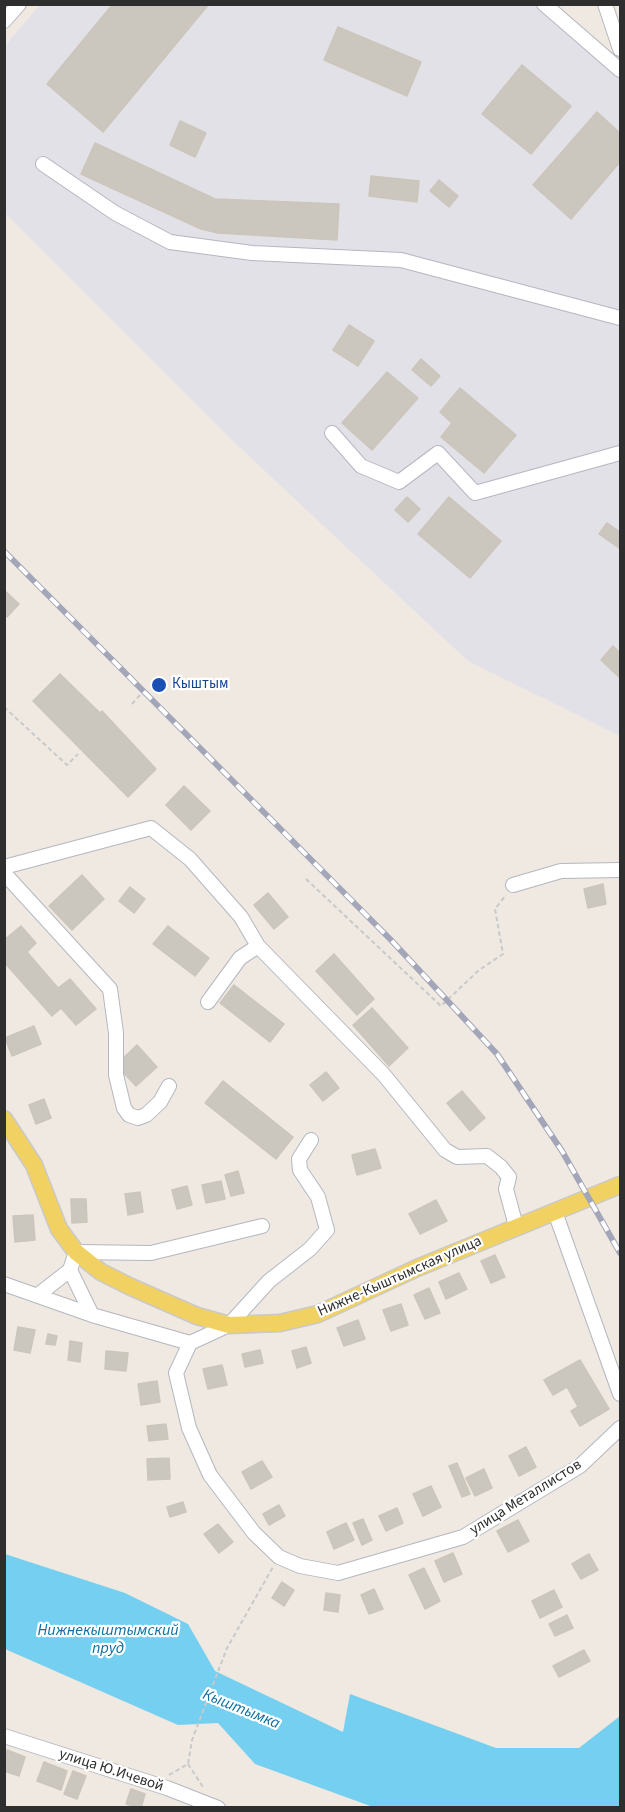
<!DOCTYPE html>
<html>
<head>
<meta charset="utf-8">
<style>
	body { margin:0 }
	#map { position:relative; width:625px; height:1812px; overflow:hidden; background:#efe9e1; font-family:"Source Sans 3",sans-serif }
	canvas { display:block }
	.frame { position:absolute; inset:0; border:6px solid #2e2e2e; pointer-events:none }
</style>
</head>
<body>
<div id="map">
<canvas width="625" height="1812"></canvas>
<div class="frame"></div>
</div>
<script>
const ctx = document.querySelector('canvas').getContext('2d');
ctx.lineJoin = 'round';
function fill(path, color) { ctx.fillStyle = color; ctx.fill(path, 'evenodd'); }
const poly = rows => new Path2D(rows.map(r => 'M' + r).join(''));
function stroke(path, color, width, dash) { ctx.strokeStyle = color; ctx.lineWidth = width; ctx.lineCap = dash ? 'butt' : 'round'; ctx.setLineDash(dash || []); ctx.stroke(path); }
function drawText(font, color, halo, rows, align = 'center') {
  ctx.font = font + ' "Source Sans 3",sans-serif'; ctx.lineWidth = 4.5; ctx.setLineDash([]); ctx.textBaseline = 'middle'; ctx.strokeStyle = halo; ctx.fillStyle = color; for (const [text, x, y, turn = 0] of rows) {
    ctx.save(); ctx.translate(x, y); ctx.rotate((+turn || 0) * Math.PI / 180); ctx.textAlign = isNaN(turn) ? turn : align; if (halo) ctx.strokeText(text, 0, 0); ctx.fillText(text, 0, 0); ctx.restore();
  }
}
const industrial = poly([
	[534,4,620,78,620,736,468,661,235,443,5,213,4,47,40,5]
]);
const water = poly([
	[5,1554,125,1593,188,1624,215,1671,343,1732,350,1694,496,1748,579,1748,620,1716,620,1807,373,1807,255,1764,218,1723,178,1725,5,1649]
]);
const building = poly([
	[113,4,209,4,103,132,47,84,113,4],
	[338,27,421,62,407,96,324,60,338,27],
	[522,65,571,106,531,154,482,114,522,65],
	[597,112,620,133,620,162,571,219,533,185,597,112],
	[180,121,206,133,195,157,170,145,180,121],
	[95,143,215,199,339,204,337,240,218,233,201,229,81,174,95,143],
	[371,176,419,181,417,202,369,196,371,176],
	[439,180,458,196,449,207,430,191,439,180],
	[349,325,374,341,358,366,333,350,349,325],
	[421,359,440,376,431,386,412,370,421,359],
	[387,372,418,398,372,450,342,423,387,372],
	[460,388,516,435,484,473,441,437,452,423,440,412,460,388],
	[407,497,420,509,408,522,395,510,407,497],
	[449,497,501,541,470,578,418,534,449,497],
	[607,523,620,532,619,548,599,534,607,523],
	[4,590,19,604,7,617,4,615,4,590],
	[613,646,620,653,620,678,601,660,613,646],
	[60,674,100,713,102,711,156,769,128,797,33,701,60,674],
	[184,786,210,811,191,830,166,805,184,786],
	[82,875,104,899,72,930,49,906,82,875],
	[603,884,606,904,588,908,584,889,603,884],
	[130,887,145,899,134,913,119,901,130,887],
	[268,893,288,917,274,929,254,905,268,893],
	[21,926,36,943,27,952,58,988,70,979,96,1009,76,1025,61,1008,52,1016,4,962,4,940,21,926],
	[168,926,209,958,195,976,153,944,168,926],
	[334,954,374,999,357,1015,316,971,334,954],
	[234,985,284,1024,270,1042,220,1003,234,985],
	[372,1008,408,1048,389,1066,353,1025,372,1008],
	[34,1026,41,1044,12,1056,5,1038,34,1026],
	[137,1045,157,1067,136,1086,116,1065,137,1045],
	[326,1072,339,1088,323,1101,310,1085,326,1072],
	[223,1081,293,1137,276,1159,205,1103,223,1081],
	[462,1091,485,1118,470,1131,447,1103,462,1091],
	[44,1099,51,1118,36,1124,29,1105,44,1099],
	[375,1149,381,1168,357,1175,352,1155,375,1149],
	[238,1171,244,1193,231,1196,225,1175,238,1171],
	[221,1181,225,1199,206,1203,202,1185,221,1181],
	[187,1186,192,1205,177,1209,172,1190,187,1186],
	[140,1192,143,1212,128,1215,125,1194,140,1192],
	[71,1199,86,1199,87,1222,72,1223,71,1199],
	[436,1200,447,1221,420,1234,409,1214,436,1200],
	[33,1215,35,1240,15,1242,13,1216,33,1215],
	[495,1255,505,1277,491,1283,481,1261,495,1255],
	[459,1273,467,1289,446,1299,439,1282,459,1273],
	[429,1288,440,1313,425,1319,414,1295,429,1288],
	[401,1304,408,1325,391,1331,383,1310,401,1304],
	[358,1320,365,1339,344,1346,337,1328,358,1320],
	[18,1327,35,1330,30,1353,14,1350,18,1327],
	[48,1334,57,1336,55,1345,46,1344,48,1334],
	[70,1341,82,1343,80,1362,68,1360,70,1341],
	[306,1347,311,1363,297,1368,292,1351,306,1347],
	[260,1350,263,1363,245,1367,242,1354,260,1350],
	[106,1351,128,1353,126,1371,105,1369,106,1351],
	[580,1360,609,1409,580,1426,571,1411,578,1407,567,1387,553,1395,544,1380,580,1360],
	[222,1365,227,1385,208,1389,203,1369,222,1365],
	[157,1381,160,1402,141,1405,138,1384,157,1381],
	[166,1424,168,1439,149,1441,147,1426,166,1424],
	[526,1447,536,1467,519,1476,509,1456,526,1447],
	[169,1458,170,1479,148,1480,147,1459,169,1458],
	[262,1461,272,1477,251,1489,242,1472,262,1461],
	[457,1463,470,1494,462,1497,449,1466,457,1463],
	[484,1469,492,1488,475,1496,466,1478,484,1469],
	[431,1486,441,1507,423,1516,413,1494,431,1486],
	[183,1502,186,1512,170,1517,167,1507,183,1502],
	[279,1505,285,1516,269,1525,263,1514,279,1505],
	[397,1508,403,1523,386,1531,379,1516,397,1508],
	[363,1519,372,1540,362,1545,353,1523,363,1519],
	[518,1520,529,1541,508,1552,497,1531,518,1520],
	[346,1523,354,1540,334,1549,327,1532,346,1523],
	[218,1524,233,1542,219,1553,204,1534,218,1524],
	[453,1553,462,1574,444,1582,435,1561,453,1553],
	[589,1554,598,1570,581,1579,572,1564,589,1554],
	[424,1568,440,1601,425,1609,409,1575,424,1568],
	[282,1582,294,1590,284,1606,272,1598,282,1582],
	[374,1589,383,1609,369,1614,361,1595,374,1589],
	[554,1590,562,1607,540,1618,532,1601,554,1590],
	[326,1593,340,1595,338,1612,324,1610,326,1593],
	[567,1615,573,1628,555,1636,549,1624,567,1615],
	[584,1650,590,1661,559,1677,553,1666,584,1650],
	[7,1750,25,1757,19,1776,4,1771,7,1750],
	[44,1762,67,1771,61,1790,37,1781,44,1762],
	[73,1771,86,1776,77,1799,64,1794,73,1771],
	[131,1789,145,1794,141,1808,126,1804,131,1789]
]);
const path = poly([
	[132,704,140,695],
	[4,707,67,765,78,754],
	[306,879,441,1006,479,970,503,954,495,909,506,895],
	[188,1764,203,1787],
	[169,1775,188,1764,192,1740,227,1648,273,1567]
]);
const minor = poly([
	[544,4,620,70],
	[605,4,620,49],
	[4,21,19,4],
	[43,164,115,213,170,242,252,253,401,260,620,318],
	[332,433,361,466,399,482,438,453,475,493,620,453],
	[4,867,151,828,190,859,241,917,258,946,384,1075,445,1150,457,1157,487,1156,501,1167,509,1177,506,1189,516,1226],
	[4,873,110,989,116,1033,116,1075,124,1108,129,1115,138,1118,146,1115,160,1102,169,1086],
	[513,885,561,871,620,870],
	[208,1002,240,958,258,946],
	[555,1212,620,1394],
	[70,1270,92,1315],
	[4,1284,92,1315,190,1343,229,1325,269,1281,310,1249,327,1230,318,1197,300,1170,299,1159,311,1140],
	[38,1295,70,1270,76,1252,151,1253,262,1226],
	[190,1343,176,1373,189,1428,210,1475,254,1533,279,1557,300,1566,338,1573,463,1537,580,1466,620,1428],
	[4,1736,167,1788,218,1808]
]);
const major = poly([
	[4,1119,34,1165,59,1229,76,1252,101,1272,131,1287,197,1316,229,1325,280,1323,318,1314,417,1268,620,1185]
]);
const rail = poly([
	[4,551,391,940,497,1054,562,1151,620,1253]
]);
const markers = [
	[159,685,8,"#1a4fb4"]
];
const transitNames = [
	["Кыштым",172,685]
];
const streetNames = [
	["Нижне-Кыштымская улица",400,1277,-24],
	["улица Металлистов",526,1498,-32],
	["улица Ю.Ичевой",111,1771,18]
];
const waterNames = [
	["Нижнекыштымский",108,1631],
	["пруд",108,1649],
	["Кыштымка",241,1710,22]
];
fill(industrial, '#e3e1e8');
fill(water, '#75cff0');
fill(building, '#cbc7bf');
stroke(building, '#cbc5ba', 1.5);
stroke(minor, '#b4b7c1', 16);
stroke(major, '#c9c9c9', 19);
stroke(path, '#c9c9c9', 2, [4.5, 3]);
stroke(minor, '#fff', 14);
stroke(major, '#f2d163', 16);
stroke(rail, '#a3a6b8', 6);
stroke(rail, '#fff', 4, [11]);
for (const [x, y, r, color] of markers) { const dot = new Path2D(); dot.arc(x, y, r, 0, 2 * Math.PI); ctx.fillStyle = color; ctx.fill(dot); stroke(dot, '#fff', 2); }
drawText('15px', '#164399', '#fff', transitNames, 'left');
drawText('15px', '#2e2e2e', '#fff', streetNames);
drawText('italic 16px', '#0d6fa3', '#fff', waterNames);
</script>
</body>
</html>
